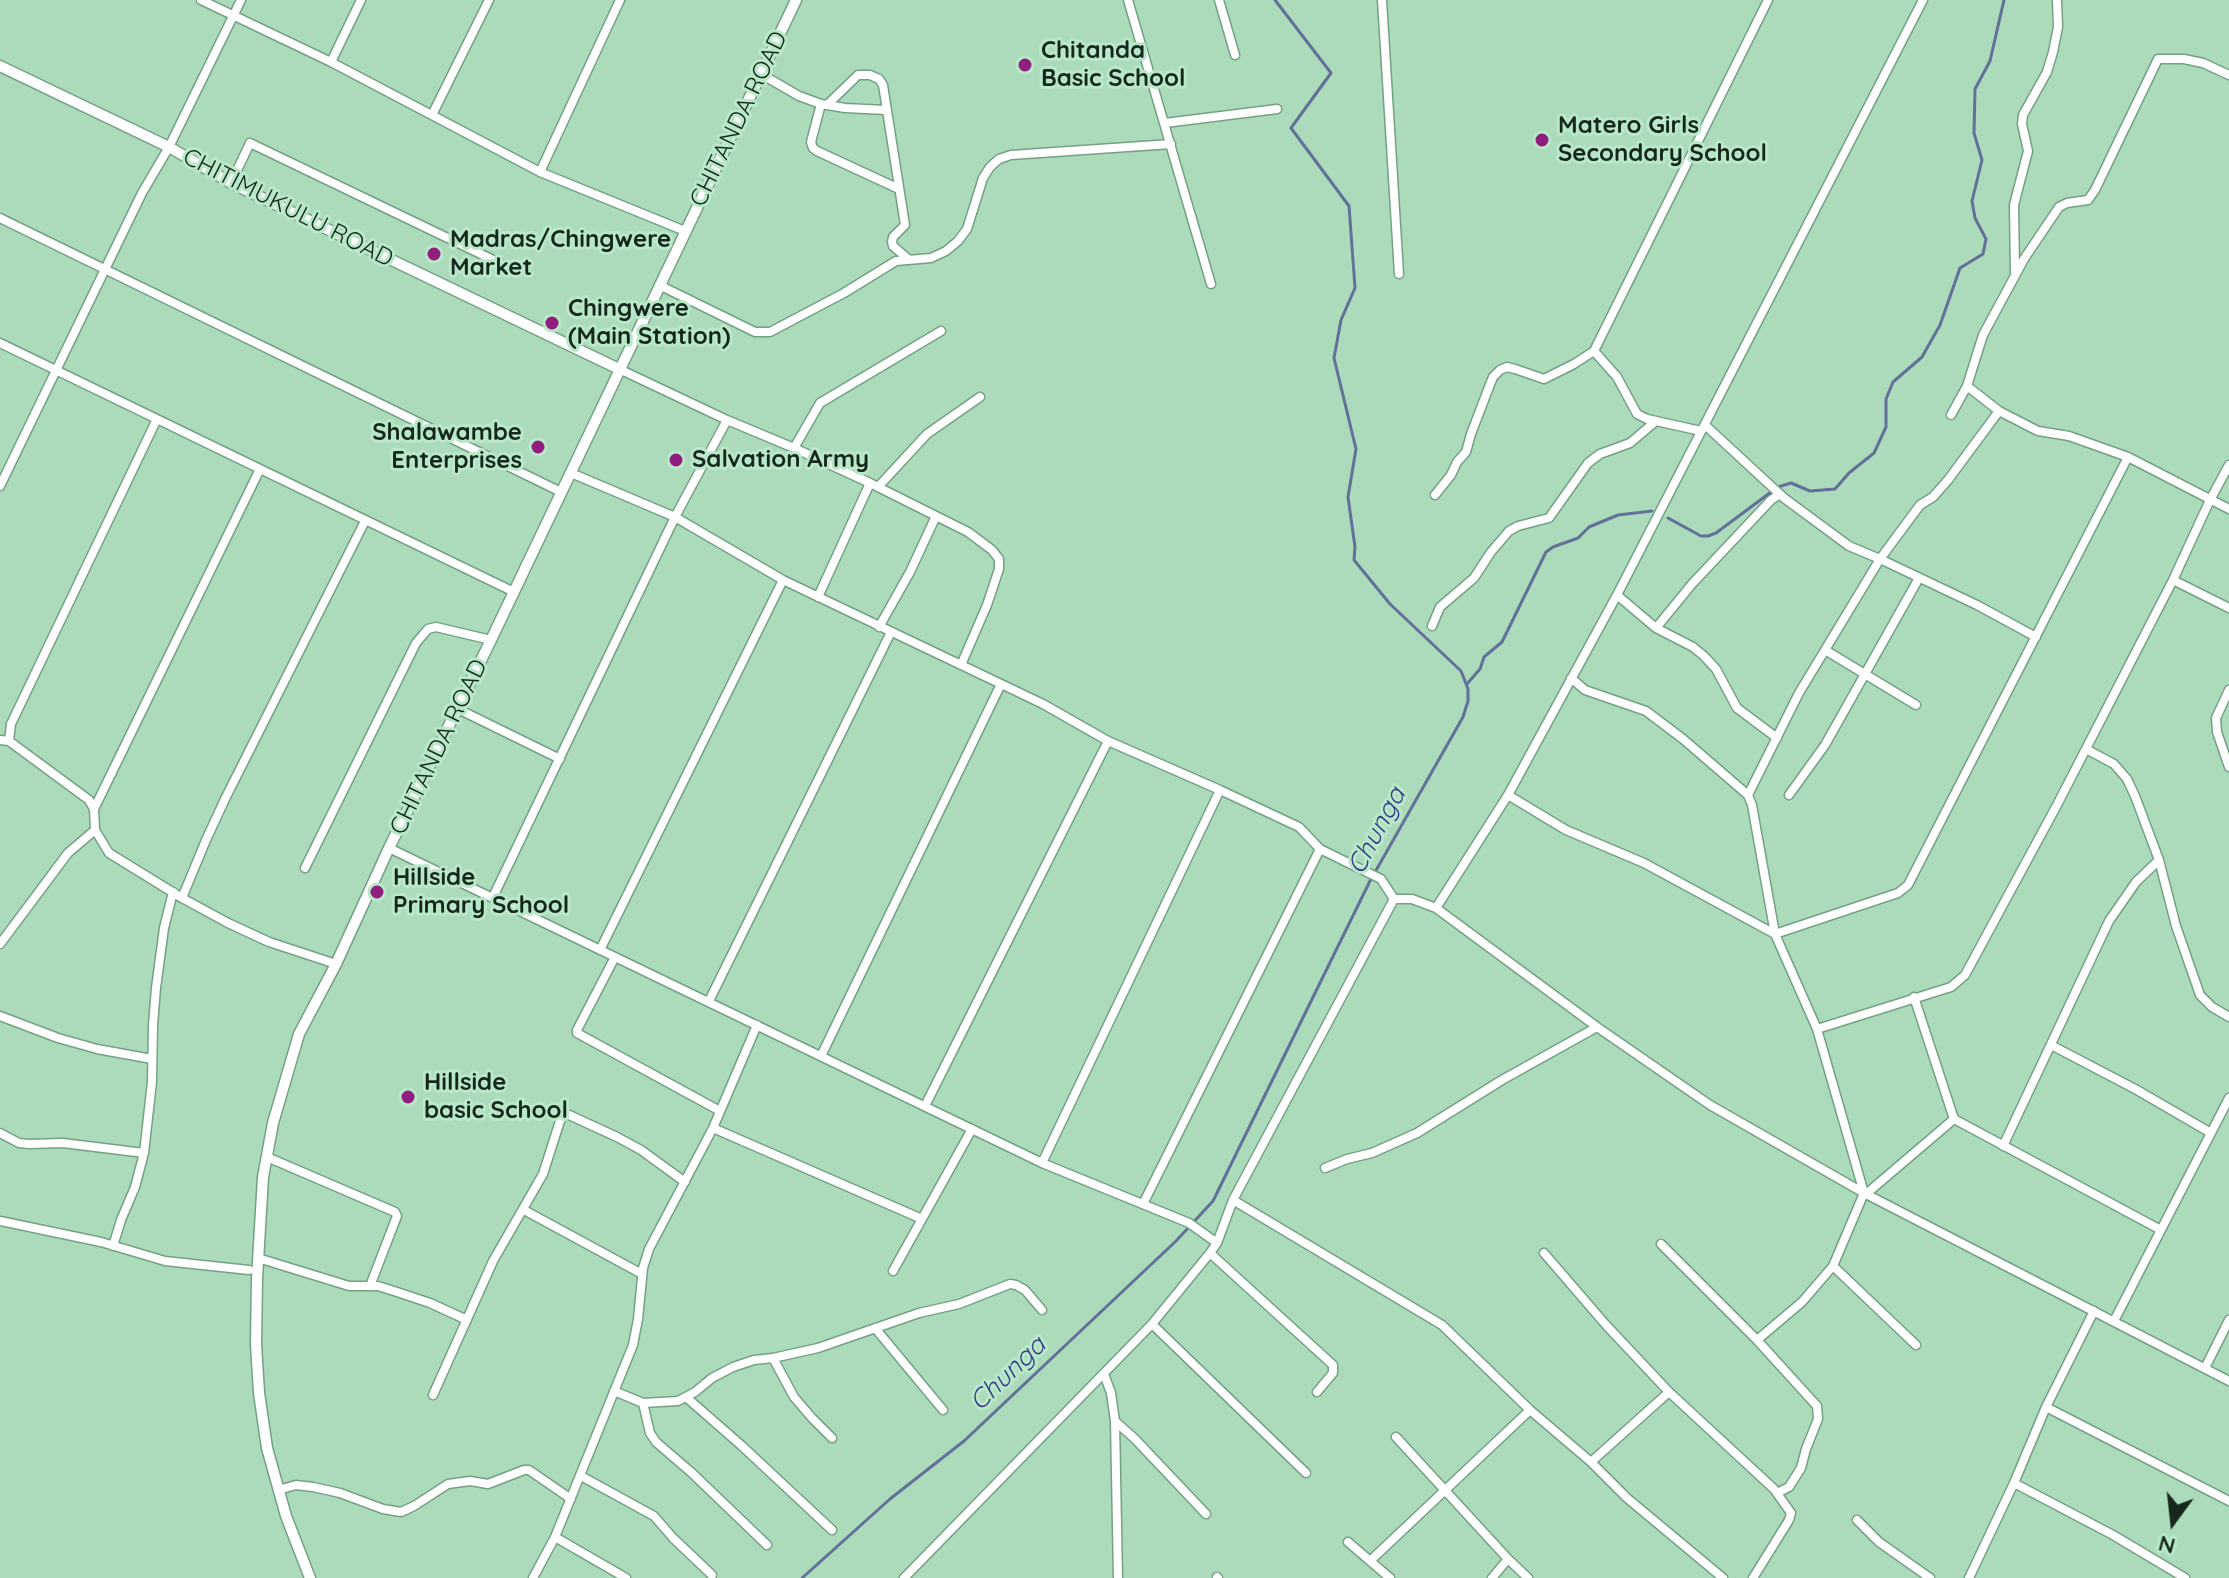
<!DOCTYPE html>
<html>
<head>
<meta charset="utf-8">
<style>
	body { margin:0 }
	#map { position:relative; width:2229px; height:1578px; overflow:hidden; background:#abdbbb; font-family:Quicksand,sans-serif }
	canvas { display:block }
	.north { position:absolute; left:2133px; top:1482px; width:80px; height:80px; -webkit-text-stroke:6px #b8e8c8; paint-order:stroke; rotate:195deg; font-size:22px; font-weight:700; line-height:32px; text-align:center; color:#16281d }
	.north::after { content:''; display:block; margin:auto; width:28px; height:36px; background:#16281d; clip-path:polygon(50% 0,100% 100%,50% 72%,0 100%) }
</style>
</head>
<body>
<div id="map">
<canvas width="2229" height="1578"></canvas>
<div class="north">N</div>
</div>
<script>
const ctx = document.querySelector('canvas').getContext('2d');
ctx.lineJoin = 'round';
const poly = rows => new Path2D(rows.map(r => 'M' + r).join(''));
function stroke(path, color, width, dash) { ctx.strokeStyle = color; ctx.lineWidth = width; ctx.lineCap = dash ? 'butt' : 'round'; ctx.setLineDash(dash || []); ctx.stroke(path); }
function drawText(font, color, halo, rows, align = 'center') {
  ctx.font = font + ' Quicksand,sans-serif'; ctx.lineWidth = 6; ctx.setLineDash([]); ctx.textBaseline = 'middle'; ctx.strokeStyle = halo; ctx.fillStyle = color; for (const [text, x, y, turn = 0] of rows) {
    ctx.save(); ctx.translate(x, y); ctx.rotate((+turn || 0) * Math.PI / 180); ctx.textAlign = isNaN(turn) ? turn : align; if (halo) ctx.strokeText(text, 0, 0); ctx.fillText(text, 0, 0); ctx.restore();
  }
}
const stream = poly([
	[1778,487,1791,483,1810,491,1835,489,1849,473,1874,453,1886,427,1886,399,1893,382,1922,357,1940,325,1960,268,1983,254,1986,239,1975,218,1972,201,1982,160,1974,133,1975,89,1990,61,2004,0],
	[1668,518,1701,536,1708,536,1716,533,1771,492],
	[1467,684,1480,669,1484,657,1502,642,1546,552,1553,547,1578,538,1589,527,1618,515,1652,511],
	[802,1578,890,1499,964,1441,1176,1241,1213,1201,1370,881,1463,717,1468,701,1468,689,1461,671,1390,604,1354,560,1355,547,1348,497,1356,449,1334,358,1341,320,1355,288,1349,206,1291,128,1331,73,1275,0]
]);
const minor = poly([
	[201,0,331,62,540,172,685,231],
	[1128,0,1211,284],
	[1219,0,1235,55],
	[1382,0,1399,274],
	[331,62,361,0],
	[761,74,799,96,821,104,845,108,886,110],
	[2229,75,2203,63,2184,59,2158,59,2095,190,2088,200,2067,203,2059,207,2024,259,1983,335,1967,386,1999,411,2038,431,2069,436,2128,457,2229,509],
	[821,104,811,142,813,148,817,151,899,189],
	[827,105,858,75,870,75,879,79,883,85,905,225,893,237,892,242,893,246,907,258],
	[432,115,489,0],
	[1165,123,1277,109],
	[540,172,620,0],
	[231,183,250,143,510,268],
	[0,218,561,492],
	[2015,273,2014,205,2028,151,2022,124,2023,115,2047,72,2053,52,2058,27,2057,0],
	[659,285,755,332,770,332,844,293,896,261,931,258,946,251,958,241,967,229,983,178,990,167,999,159,1011,155,1171,144],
	[0,343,514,592],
	[1594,351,1617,377,1637,414,1647,419,1701,431],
	[619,369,727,420,794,448,870,483,968,532,992,550,999,559,999,569,987,605,961,665],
	[1951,415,1967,386],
	[1705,425,1784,498,1849,546,1880,559,1977,605,2036,637],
	[794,448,820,403,941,331],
	[571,473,675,517,783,580,1043,704,1108,741,1220,790,1299,827,1320,849,1381,879,1394,899],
	[0,486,142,193,169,147,241,0],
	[878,487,927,434,980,397],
	[1435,495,1451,475,1457,462,1466,452,1471,434,1489,387,1493,377,1500,370,1507,367,1515,369,1544,379,1574,364,1594,351,1768,0],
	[2173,580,2229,608],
	[1617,595,1656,628,1693,647,1704,656,1716,669,1737,708,1777,738],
	[818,597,870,483],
	[1432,626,1440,607,1474,578,1491,552,1509,531,1518,526,1549,518,1588,463,1600,454,1630,443,1656,421],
	[879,627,910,572,936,516],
	[1656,628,1692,584,1771,500,1780,494],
	[1825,650,1916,705],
	[1571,678,1585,690,1646,711,1683,739,1748,795,1752,805,1775,934,1817,1029,1864,1193,1833,1266,1802,1302,1757,1340],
	[2229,690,2216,718,2217,732,2229,767],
	[458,709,560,759],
	[0,740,9,741,89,800,94,809,95,830,109,853,182,898,228,923,269,942,336,964],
	[9,741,11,724,157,419],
	[2086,749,2114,764,2127,779,2135,796,2159,860,2176,926,2200,995,2212,1007,2229,1017],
	[1508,795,1566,830,1644,863,1775,934,1898,893,1908,885,2128,457],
	[1748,795,1799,693,1880,559,1920,505,1933,497,1948,480,1999,411],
	[1789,795,1825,745,1919,578],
	[94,809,260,469],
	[389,848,1042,1163,1189,1223,1217,1243],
	[305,868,416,643,428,629,436,627,491,640],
	[493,897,675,517,727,420],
	[182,898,206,840,226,797,365,521],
	[1394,899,1412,899,1436,908,1597,1027,1710,1105,1864,1193,2229,1381],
	[1436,908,1508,795,1617,595,1923,0],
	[0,944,68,853,95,830],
	[600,950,783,580],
	[615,957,577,1030,577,1033,720,1111],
	[1914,997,1954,1119,2161,1230],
	[709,1001,891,632],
	[0,1016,58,1038,97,1049,152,1059],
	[757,1025,713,1128,922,1219],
	[1817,1029,1951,987,1965,975,2057,805,2173,580,2210,500,2229,465],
	[2051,1045,2137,1090,2211,1133],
	[821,1056,1001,684],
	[925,1106,1108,741],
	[0,1133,19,1143,29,1144,63,1143,144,1153],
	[2003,1146,2109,921,2136,882,2159,860],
	[267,1157,395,1212,397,1216,370,1286],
	[1042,1163,1220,790],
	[1325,1168,1347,1159,1372,1153,1417,1133,1502,1080,1597,1027],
	[1866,1194,1954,1119],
	[1233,1200,1442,1325,1530,1410,1591,1462,1627,1498,1723,1578],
	[1143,1204,1320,849],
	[524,1210,642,1274],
	[0,1221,101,1242,165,1261,249,1270],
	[1661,1244,1757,1340,1817,1406,1818,1419,1806,1449,1801,1468,1789,1487,1777,1493],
	[113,1246,121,1220,135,1187,144,1153,152,1082,153,1025,156,988,164,928,173,892],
	[1210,1253,1333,1365,1333,1373,1317,1392],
	[1544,1253,1606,1325,1669,1392,1774,1489,1791,1513,1789,1520,1753,1578],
	[258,1258,349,1286,378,1286,394,1291,430,1303,467,1320],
	[1833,1266,1916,1345],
	[893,1271,972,1129],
	[2114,1321,2229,1098],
	[1152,1324,1306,1473],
	[875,1328,943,1410],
	[773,1358,794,1397,812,1418,832,1438],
	[2205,1368,2229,1320],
	[1104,1374,1111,1393,1115,1421,1118,1578],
	[614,1391,643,1403,678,1401,695,1392,712,1378,733,1367,754,1360,773,1358,818,1348,919,1313,959,1304,1010,1284,1016,1285,1025,1290,1042,1310],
	[433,1395,493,1261,543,1174,560,1121,564,1115,567,1114,617,1137,641,1150,685,1182],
	[686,1397,742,1446,832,1530],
	[643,1403,650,1433,656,1442,692,1473,767,1545],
	[2046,1407,2229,1501],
	[1115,1421,1135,1439,1206,1514],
	[1396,1437,1508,1559,1528,1578],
	[1591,1462,1669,1392],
	[581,1476,654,1516,673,1538,712,1575],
	[2014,1483,2113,1535,2185,1578],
	[278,1490,296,1485,313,1487,340,1493,383,1509,401,1512,414,1506,448,1484,470,1481,488,1484,524,1470,529,1470,571,1499],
	[1857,1520,1879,1542,1930,1578],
	[555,1537,626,1578],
	[1348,1542,1390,1578],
	[1370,1561,1530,1410],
	[1217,1577,1218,1578],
	[533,1578,555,1537,633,1345,638,1319,643,1268,649,1249,713,1128],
	[904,1578,1152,1324,1210,1253,1217,1243,1233,1200,1394,899],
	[1492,1578,1508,1559],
	[1969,1578,2014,1483,2046,1407,2094,1311]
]);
const tertiary = poly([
	[0,66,169,147,231,183,619,369],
	[310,1578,286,1516,267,1448,259,1393,256,1344,257,1278,263,1177,273,1123,299,1034,336,964,389,848,491,640,796,0]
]);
const markers = [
	[1025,65,8,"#901e7e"],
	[1542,140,8,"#901e7e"],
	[434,254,8,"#901e7e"],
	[552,323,8,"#901e7e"],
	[538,447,8,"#901e7e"],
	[676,460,8,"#901e7e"],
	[377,892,8,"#901e7e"],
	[408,1097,8,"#901e7e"]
];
const poiNames = [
	["Chitanda",1041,51],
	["Basic School",1041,79],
	["Matero Girls",1558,126],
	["Secondary School",1558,154],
	["Madras/Chingwere",450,240],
	["Market",450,268],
	["Chingwere",568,309],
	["(Main Station)",568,337],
	["Shalawambe",522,433,"right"],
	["Enterprises",522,461,"right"],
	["Salvation Army",692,460],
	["Hillside",393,878],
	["Primary School",393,906],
	["Hillside",424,1083],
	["basic School",424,1111]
];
const streetNames = [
	["CHITANDA ROAD",739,119,-64],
	["CHITIMUKULU ROAD",288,208,27],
	["CHITANDA ROAD",439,747,-64]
];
const waterNames = [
	["Chunga",1377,831,-62],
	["Chunga",1008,1374,-44]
];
stroke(stream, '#637098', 3);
stroke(minor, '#74a184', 11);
stroke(tertiary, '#74a184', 13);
stroke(minor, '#fff', 8);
stroke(tertiary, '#fff', 10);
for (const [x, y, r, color] of markers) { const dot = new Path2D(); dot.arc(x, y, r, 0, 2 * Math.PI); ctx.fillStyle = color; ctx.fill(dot); stroke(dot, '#b8e8c8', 3); }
drawText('bold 24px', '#16281d', '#b8e8c8', poiNames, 'left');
drawText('24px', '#16281d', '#b8e8c8', streetNames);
drawText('italic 26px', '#373e88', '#b8e8c8', waterNames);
</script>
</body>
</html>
